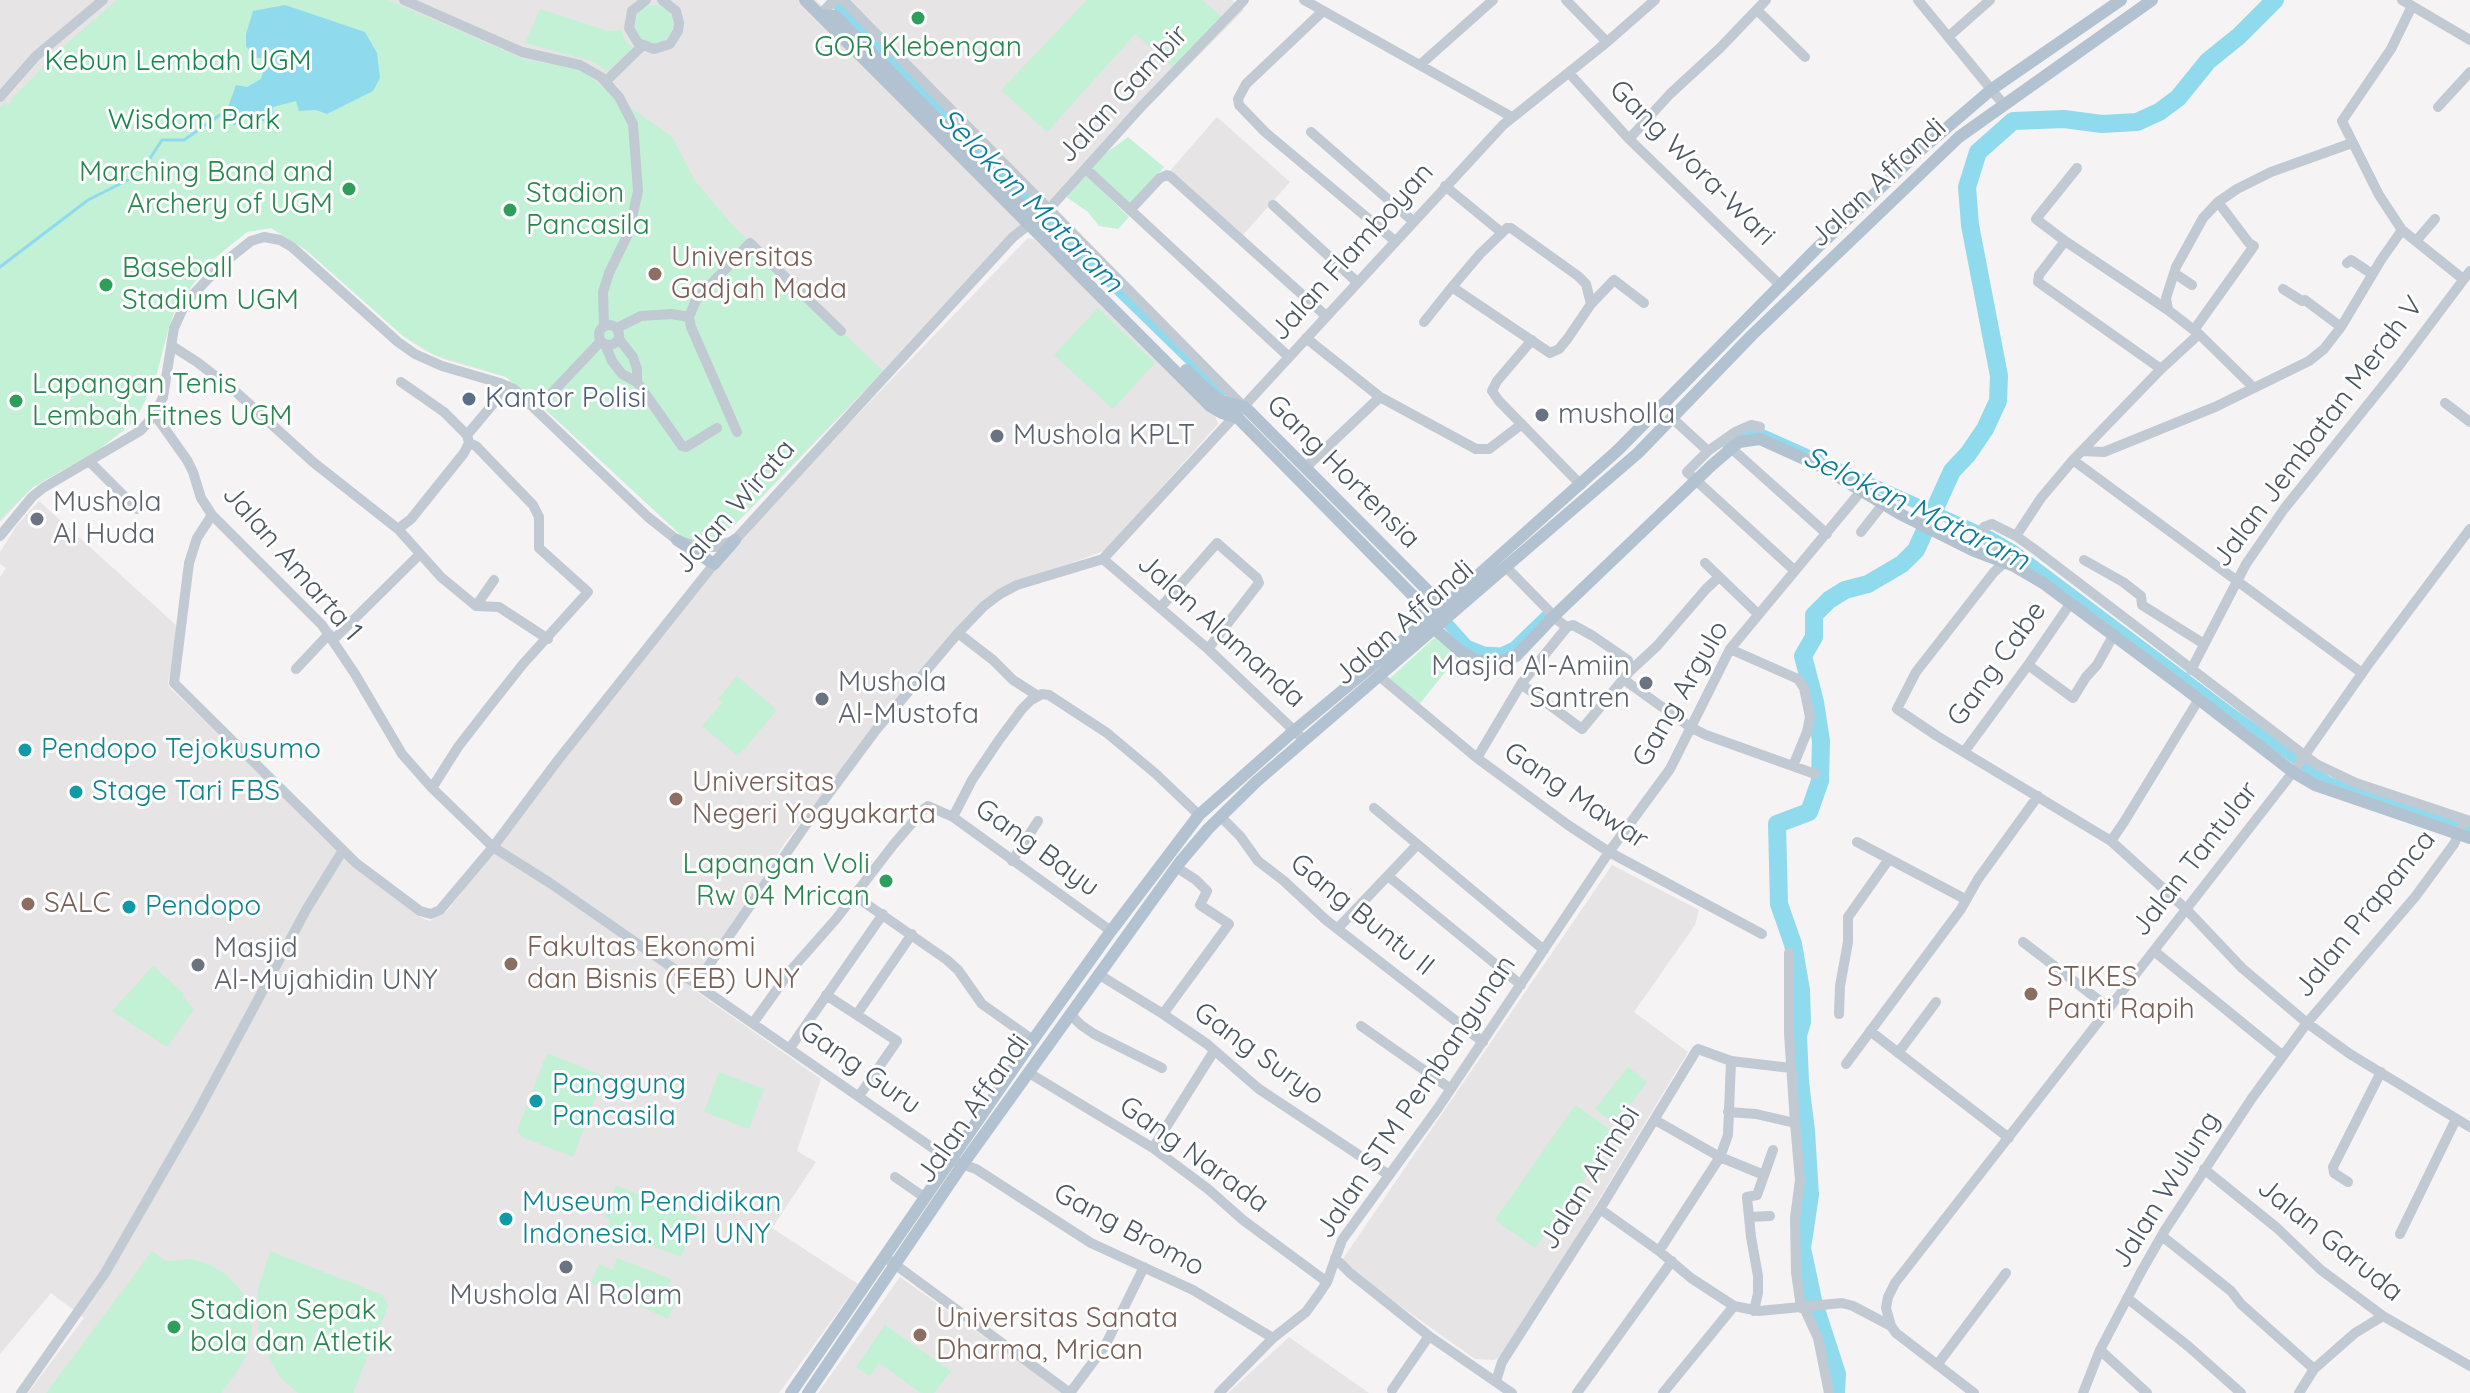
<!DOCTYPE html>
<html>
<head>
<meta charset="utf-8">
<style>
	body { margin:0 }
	canvas { display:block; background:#f5f3f3 }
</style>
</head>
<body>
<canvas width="2470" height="1393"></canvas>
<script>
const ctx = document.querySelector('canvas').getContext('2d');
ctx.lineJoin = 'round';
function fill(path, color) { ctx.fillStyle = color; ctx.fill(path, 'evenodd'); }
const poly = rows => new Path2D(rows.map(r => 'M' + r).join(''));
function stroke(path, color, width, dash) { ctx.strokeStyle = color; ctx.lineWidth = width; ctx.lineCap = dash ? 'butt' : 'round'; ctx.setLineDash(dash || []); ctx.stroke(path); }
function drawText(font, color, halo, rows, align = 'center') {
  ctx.font = font + ' Quicksand,sans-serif'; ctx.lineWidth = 6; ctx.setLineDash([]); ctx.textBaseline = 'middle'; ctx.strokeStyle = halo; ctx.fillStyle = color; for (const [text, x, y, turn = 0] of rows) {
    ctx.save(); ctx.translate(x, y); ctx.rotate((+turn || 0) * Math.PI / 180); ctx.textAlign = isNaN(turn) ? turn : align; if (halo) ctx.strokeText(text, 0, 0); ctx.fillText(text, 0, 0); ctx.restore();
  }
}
const education = poly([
	[0,0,816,0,826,10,837,0,1232,0,1244,10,1088,166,1031,219,741,519,713,540,683,537,535,400,506,377,443,359,424,350,403,336,306,250,271,228,238,233,165,310,149,377,123,431,98,450,33,487,0,522],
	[1217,117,1290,182,1242,236,1169,172],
	[1028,238,1034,239,1215,415,1218,424,1106,550,1005,588,877,725,784,844,750,900,690,987,821,1079,797,1151,816,1162,772,1228,858,1284,779,1393,28,1393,84,1318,51,1293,0,1354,0,577,6,568,0,564,0,552,17,525,39,501,176,625,179,629,168,682,170,688,243,756,322,837,354,866,422,918,430,921,448,910,562,760,712,574,779,496],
	[1612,865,1699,910,1695,925,1634,1012,1688,1052,1506,1353,1494,1360,1475,1359,1355,1274,1342,1260],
	[900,1277,1063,1393,818,1393],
	[1289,1337,1369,1393,1228,1393]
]);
const green = poly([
	[117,0,388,0,523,59,575,68,586,73,605,89,672,137,695,181,734,227,883,371,734,525,706,544,683,537,547,411,506,377,434,355,403,336,306,250,271,228,247,232,210,262,176,307,169,327,155,381,135,421,98,450,33,487,0,519,0,107,5,102,9,105,12,101,10,100,66,44],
	[1087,0,1202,0,1222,17,1174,68,1135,34,1047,132,1001,90],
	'635 24a19 19 0 1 1 38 0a19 19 0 1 1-38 0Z',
	[540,9,608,31,621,30,625,40,633,48,608,71,591,61,525,43],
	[1128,137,1164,167,1131,205,1088,166],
	[1086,175,1129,217,1118,229,1099,226,1088,212,1065,196],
	[1098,308,1155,363,1113,409,1054,355],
	[1443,630,1462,651,1418,706,1387,681],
	[737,676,777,710,738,756,702,726,722,703,718,699],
	[153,966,184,994,183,997,194,1009,167,1047,112,1011],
	[547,1053,604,1076,573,1157,522,1137,518,1133,518,1128],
	[1628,1067,1647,1082,1615,1124,1595,1109],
	[719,1072,764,1089,749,1129,704,1112],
	[1575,1105,1616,1134,1535,1248,1495,1220],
	[616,1185,697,1217,681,1257,607,1229,610,1220,604,1217],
	[152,1251,166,1261,191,1259,211,1265,228,1276,242,1292,250,1311,252,1332,248,1352,238,1370,221,1393,46,1393],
	[270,1251,383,1295,388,1306,353,1393,298,1393,280,1377,269,1357,260,1334,257,1311,258,1289],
	[617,1258,671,1279,668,1287,680,1292,668,1319,591,1283,599,1264,613,1270],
	[885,1325,951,1371,934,1393,921,1393,879,1363,870,1376,856,1367]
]);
const water = poly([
	[285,5,365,32,377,53,380,78,373,91,327,114,316,110,299,111,296,101,273,107,274,123,241,117,234,126,227,110,236,85,247,87,261,79,264,68,262,58,254,58,246,46,246,34,253,11]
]);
const stream = poly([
	[141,172,162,140,184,140,227,110],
	[0,267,88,200,128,180]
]);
const canal = poly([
	[833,0,1034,208,1222,391],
	[1728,446,1741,435,1759,433,1989,536,2013,550,2228,711,2328,782,2470,828],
	[1440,615,1467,645,1484,652,1501,653,1514,647,1546,616]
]);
const river = poly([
	[1836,1393,1837,1374,1813,1300,1802,1248,1810,1195,1806,1131,1800,1082,1798,1035,1802,1022,1801,990,1793,944,1779,904,1777,824,1809,812,1820,781,1821,741,1815,702,1803,656,1814,637,1814,615,1829,600,1845,590,1868,584,1902,564,1916,550,1952,471,1968,454,1985,429,1998,401,1999,376,1970,225,1967,187,1978,152,2013,121,2064,119,2102,124,2137,122,2159,112,2178,98,2208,61,2239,36,2275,0]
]);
const minor = poly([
	[404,0,522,52,580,65,601,77,619,97,633,124,638,191,629,232,609,273,603,292,604,326],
	[646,0,632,11,629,28,638,43,654,49,670,44,678,31,679,23,676,11,662,0],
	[843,0,1243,406],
	[1304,0,1512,117],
	[1566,0,1607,42],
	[1918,0,2004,105],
	[2402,0,2470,40],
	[2412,6,2391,49,2342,121,2379,195,2402,230,2463,279],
	[1757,10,1805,57],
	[1323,11,1246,84,1238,99,1239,105,1265,132,1395,241],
	[820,15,834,0],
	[1948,37,1990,0],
	[1421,64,1493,0],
	[1569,73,1629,139,1781,286],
	[606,81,642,46],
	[0,97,36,56,103,0],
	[2438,107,2470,72],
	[1311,132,1414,222],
	[1629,139,1670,94,1720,48,1766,0],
	[1086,169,1289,357],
	[1445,186,1501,232],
	[1273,205,1357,282],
	[1130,210,1160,178,1167,175,1171,177,1326,316],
	[2065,241,2036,219,2077,168],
	[2416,241,2435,219],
	[2347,263,2351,260,2372,274],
	[2174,273,2192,285],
	[2283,289,2302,301,2305,300,2341,327],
	[1591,304,1614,280,1644,303],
	[2168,310,2166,298,2176,267,2203,218,2218,202,2237,189,2271,172,2352,143],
	[1424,322,1452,287,1480,254,1507,228,1511,228,1578,276,1586,284,1591,304,1568,338,1559,349,1550,353,1452,287],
	'599 335a10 10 0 1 1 20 0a10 10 0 1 1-20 0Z',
	[617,328,641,316,672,314,689,317],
	[2194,330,2254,246,2249,243,2218,202],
	[1306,338,1380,397],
	[619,339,633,357,637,369,637,382],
	[1532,340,1497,381,1492,391,1499,401,1581,485],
	[605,344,612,361,622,374,637,382,682,446,686,447,717,428],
	[172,346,197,362,236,392,313,462,398,529,441,577,476,606,499,607,548,639],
	[2161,369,2038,282,2039,275,2065,241,2168,310,2199,334,2254,388],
	[401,382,444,412,467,435],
	[550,395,601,341],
	[2445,403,2470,422],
	[155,415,187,460,193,472,201,498,212,515,322,625,355,674,402,754,432,788,493,847,550,883,950,1160,976,1169,1091,1243,1193,1290,1273,1338],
	[1672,418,1708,451],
	[1760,427,1751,425,1735,432,1708,451,1687,472,1794,570],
	[737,432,691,327,689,317,696,300,750,243,841,331],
	[1731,448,1827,534],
	[2082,451,2104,452,2215,407,2309,361,2324,349,2341,327,2381,260,2402,230],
	[2073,460,2362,673],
	[90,462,137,509],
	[1306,467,1380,397,1476,449,1489,449,1522,424],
	[212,515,197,538,189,563,174,683,356,863,420,911,431,914,440,910,493,847,558,760,714,564],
	[398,529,411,519,464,453,469,443,467,435,508,386],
	[1861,532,1883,504],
	[0,536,32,497,43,488,140,431,155,415,163,397,174,328,186,302,221,265,251,241,264,237,280,240,292,247,398,342,415,354,442,366,500,383,514,389,648,517,677,540,699,547,715,547,735,540,1013,237,1049,209,1141,107,1244,0],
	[2016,536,2041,498,2073,460,2161,369,2199,334],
	[1103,559,1503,125,1607,42,1655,0],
	[1103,559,1208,649,1304,740],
	[2084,560,2123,582,2141,596,2142,605,2204,644],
	[1705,563,1758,614],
	[1506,567,1554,616],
	[476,606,494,580],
	[1160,608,1217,543,1257,578,1259,583,1208,649],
	[1553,617,1567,627,1573,625,1593,636,1628,660,1630,671],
	[958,633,993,660,1013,680,1038,696],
	[333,640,419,555],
	[1730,649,1798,679,1804,688,1810,717,1807,732,1793,766],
	[2028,665,2073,698,2086,677,2097,665,2113,636],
	[296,669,329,634],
	[2191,670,2246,564,2284,509,2398,367,2470,271],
	[1379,676,1477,758,1568,825,1609,852,1762,934],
	[1623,679,1690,727,1706,735,1815,774],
	[1521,684,1582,729,1630,671,1657,646,1706,589,1719,577],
	[1964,752,2028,665,2070,604],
	[1477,758,1521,684,1567,627],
	[432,788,458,747,489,707,523,664,588,592,539,548,539,517,533,505,476,446,469,443],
	[1374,808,1544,950],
	[953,817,972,780,999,740,1022,709,1031,700,1042,694,1049,695,1107,733,1156,774,1199,815],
	[1221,817,1240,836,1258,861,1284,881,1326,920,1483,1042],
	[2470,821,2356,783,2316,764,2037,551,2016,536,1992,524,1984,527,1981,533,1984,539,2005,552,2004,563,1994,572,1916,672,1897,709,1937,736,2111,841,2186,909,2242,968,2307,1023,2350,1054,2470,1127],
	[2111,841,2124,822,2199,699],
	[1857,842,1965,899],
	[1012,861,1038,821],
	[1388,876,1521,985],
	[855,896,947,960,958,970,982,1004,1033,1040],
	[1338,928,1417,845],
	[2023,942,2109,1008],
	[2154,951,2283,1056],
	[1098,974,1163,1014,1207,1044,1259,1089,1389,1175],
	[696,984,810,819,876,730,958,633,984,606,1000,594,1017,585,1103,559],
	[826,995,897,1041,859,1096],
	[857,1014,912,934],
	[1070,1014,1081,1025,1094,1034,1162,1068],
	[1163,1014,1229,924,1200,905,1207,891,1196,880,1176,867],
	[1839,1014,1840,986,1848,942,1848,917,1889,859],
	[753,1023,791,970,836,919,894,844,924,809,928,806,953,817,1111,931],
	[1361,1026,1451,1089],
	[1870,1031,2009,1138],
	[790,1048,883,914],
	[1898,1053,1936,1002],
	[1846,1064,1961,909,1978,879,2038,796],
	[1029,1073,1153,1148,1208,1189,1243,1220,1327,1282],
	[1728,1112,1756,1114,1795,1123,1789,1034,1789,953],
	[1655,1120,1720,1157,1764,1175],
	[1795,1123,1800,1180,1795,1218,1796,1272,1801,1308],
	[1153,1148,1214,1051],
	[2204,1169,2277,1228,2321,1270,2383,1316,2470,1366],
	[895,1177,924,1197],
	[2348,1182,2334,1173,2333,1167,2381,1072],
	[1600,1209,1659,1251,1691,1278,1734,1306],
	[1750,1217,1770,1216],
	[2400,1234,2456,1119],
	[2162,1236,2231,1291,2241,1304,2314,1369],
	[1659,1251,1720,1157,1728,1135,1731,1061],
	[1335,1258,1350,1273,1429,1336,1512,1393],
	[889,1260,1070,1393,1105,1346,1144,1267],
	[2127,1298,2188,1346,2241,1393],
	[1804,1308,1818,1338,1829,1393],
	[1754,1311,1758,1293,1758,1276,1751,1237,1747,1197,1757,1195,1773,1150],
	[2100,1350,2147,1393],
	[1937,1365,2006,1273],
	[1496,1381,1502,1362,1600,1209,1696,1051,1698,1049,1731,1061,1791,1068],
	[1392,1390,1429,1336],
	[21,1393,105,1273,196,1115,306,910,343,850],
	[1219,1393,1273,1338,1306,1312,1319,1294,1327,1282,1342,1240,1438,1108,1609,852,1670,769,1730,649,1862,490],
	[1577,1393,1672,1261],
	[1663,1393,1734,1306,1759,1311,1842,1303,1853,1306,1891,1326],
	[1974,1393,1896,1333,1891,1326,1886,1308,1888,1297,1895,1283,2293,772,2370,662,2470,529],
	[2083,1393,2100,1350,2141,1272,2165,1230,2252,1098,2307,1023,2415,897,2454,844,2465,820],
	[2299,1393,2314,1369,2355,1333,2383,1316]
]);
const major = poly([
	[805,0,1210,406,1222,413,1238,418,1432,615],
	[820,15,835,16,1074,258],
	[1186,370,1218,400,1244,407,1249,411,1443,606],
	[677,540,714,564,735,540],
	[1435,629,1461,652,1476,660,1494,663,1516,656,1554,616,1712,465,1739,442,1760,439,1822,467,1902,515,1974,551,2014,566,2043,583,2184,688,2293,772,2315,785,2470,838],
	[791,1393,1033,1040,1111,931,1199,815,1295,730,1437,612,1618,450,1819,246,1922,149,1992,89,2121,0],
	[808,1393,963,1164,1146,909,1180,862,1208,829,1257,781,1638,453,1752,335,1959,137,2152,0]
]);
const markers = [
	[918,18,8,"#2e9e5b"],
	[349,189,8,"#2e9e5b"],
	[510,210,8,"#2e9e5b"],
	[655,274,8,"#8d6e63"],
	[106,285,8,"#2e9e5b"],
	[469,399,8,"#5c6f8a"],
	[16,401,8,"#2e9e5b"],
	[1542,415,8,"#6b7280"],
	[997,436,8,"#6b7280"],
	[37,519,8,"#6b7280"],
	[1646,683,8,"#6b7280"],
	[822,699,8,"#6b7280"],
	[25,750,8,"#0f9aa8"],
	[76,792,8,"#0f9aa8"],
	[676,799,8,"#8d6e63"],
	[886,881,8,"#2e9e5b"],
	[28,904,8,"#8d6e63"],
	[129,907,8,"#0f9aa8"],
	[511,964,8,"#8d6e63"],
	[198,965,8,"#6b7280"],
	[2031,994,8,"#8d6e63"],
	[536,1101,8,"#0f9aa8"],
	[506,1219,8,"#0f9aa8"],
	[566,1267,8,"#6b7280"],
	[174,1327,8,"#2e9e5b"],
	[920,1335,8,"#8d6e63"]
];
const leisureNames = [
	["GOR Klebengan",918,48,"center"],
	["Marching Band and",333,173,"right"],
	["Archery of UGM",333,205,"right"],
	["Stadion",526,194],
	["Pancasila",526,226],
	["Baseball",122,269],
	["Stadium UGM",122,301],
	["Lapangan Tenis",32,385],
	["Lembah Fitnes UGM",32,417],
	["Lapangan Voli",870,865,"right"],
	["Rw 04 Mrican",870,897,"right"],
	["Stadion Sepak",190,1311],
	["bola dan Atletik",190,1343]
];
const parkNames = [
	["Kebun Lembah UGM",178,62],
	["Wisdom Park",194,121]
];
const streetNames = [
	["Jalan Gambir",1123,94,-47],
	["Gang Wora-Wari",1692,163,45],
	["Jalan Affandi",1878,183,-43],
	["Jalan Flamboyan",1352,252,-48],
	["Jalan Jembatan Merah V",2318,432,-53],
	["Gang Hortensia",1343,472,45],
	["Jalan Wirata",735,507,-49],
	["Jalan Amarta 1",292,563,49],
	["Jalan Affandi",1404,623,-41],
	["Jalan Alamanda",1221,631,42],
	["Gang Cabe",1997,664,-54],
	["Gang Argulo",1681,694,-60],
	["Gang Mawar",1576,796,34],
	["Gang Bayu",1037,848,36],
	["Jalan Tantular",2195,859,-52],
	["Jalan Prapanca",2365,914,-51],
	["Gang Buntu II",1362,915,39],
	["Gang Suryo",1259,1054,36],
	["Gang Guru",860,1068,35],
	["Jalan STM Pembangunan",1416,1097,-56],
	["Jalan Affandi",973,1109,-55],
	["Gang Narada",1194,1155,36],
	["Jalan Arimbi",1590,1178,-58],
	["Jalan Wulung",2166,1190,-58],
	["Gang Bromo",1129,1230,28],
	["Jalan Garuda",2330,1240,39]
];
const educationNames = [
	["Universitas",671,258],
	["Gadjah Mada",671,290],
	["Universitas",692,783],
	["Negeri Yogyakarta",692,815],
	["SALC",44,904],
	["Fakultas Ekonomi",527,948],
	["dan Bisnis (FEB) UNY",527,980],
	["STIKES",2047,978],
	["Panti Rapih",2047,1010],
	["Universitas Sanata",936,1319],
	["Dharma, Mrican",936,1351]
];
const serviceNames = [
	["Kantor Polisi",485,399]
];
const worshipNames = [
	["musholla",1558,415],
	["Mushola KPLT",1013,436],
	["Mushola",53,503],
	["Al Huda",53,535],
	["Masjid Al-Amiin",1630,667,"right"],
	["Santren",1630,699,"right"],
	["Mushola",838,683],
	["Al-Mustofa",838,715],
	["Masjid",214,949],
	["Al-Mujahidin UNY",214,981],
	["Mushola Al Rolam",566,1296,"center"]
];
const cultureNames = [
	["Pendopo Tejokusumo",41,750],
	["Stage Tari FBS",92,792],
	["Pendopo",145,907],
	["Panggung",552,1085],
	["Pancasila",552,1117],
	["Museum Pendidikan",522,1203],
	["Indonesia. MPI UNY",522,1235]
];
const waterNames = [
	["Selokan Mataram",1030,201,45],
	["Selokan Mataram",1916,509,26]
];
fill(education, '#e6e4e5');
fill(green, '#c3f1d5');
fill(water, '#90daee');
stroke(stream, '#90daee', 3);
stroke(canal, '#90daee', 11);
stroke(river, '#90daee', 18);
stroke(minor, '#c1cad2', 10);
stroke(major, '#b3c2d1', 12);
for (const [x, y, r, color] of markers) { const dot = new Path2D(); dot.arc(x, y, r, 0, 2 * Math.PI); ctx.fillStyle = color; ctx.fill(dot); stroke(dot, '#fff', 3); }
drawText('28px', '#27864d', '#fff', leisureNames, 'left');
drawText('28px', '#17864f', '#fff', parkNames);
drawText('28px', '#4a5661', '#fff', streetNames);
drawText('28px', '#785e54', '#fff', educationNames, 'left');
drawText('28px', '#4e5e75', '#fff', serviceNames, 'left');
drawText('28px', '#5b616d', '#fff', worshipNames, 'left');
drawText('28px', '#0d838f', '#fff', cultureNames, 'left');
drawText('italic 30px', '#0c7c9b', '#fff', waterNames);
</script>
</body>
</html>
